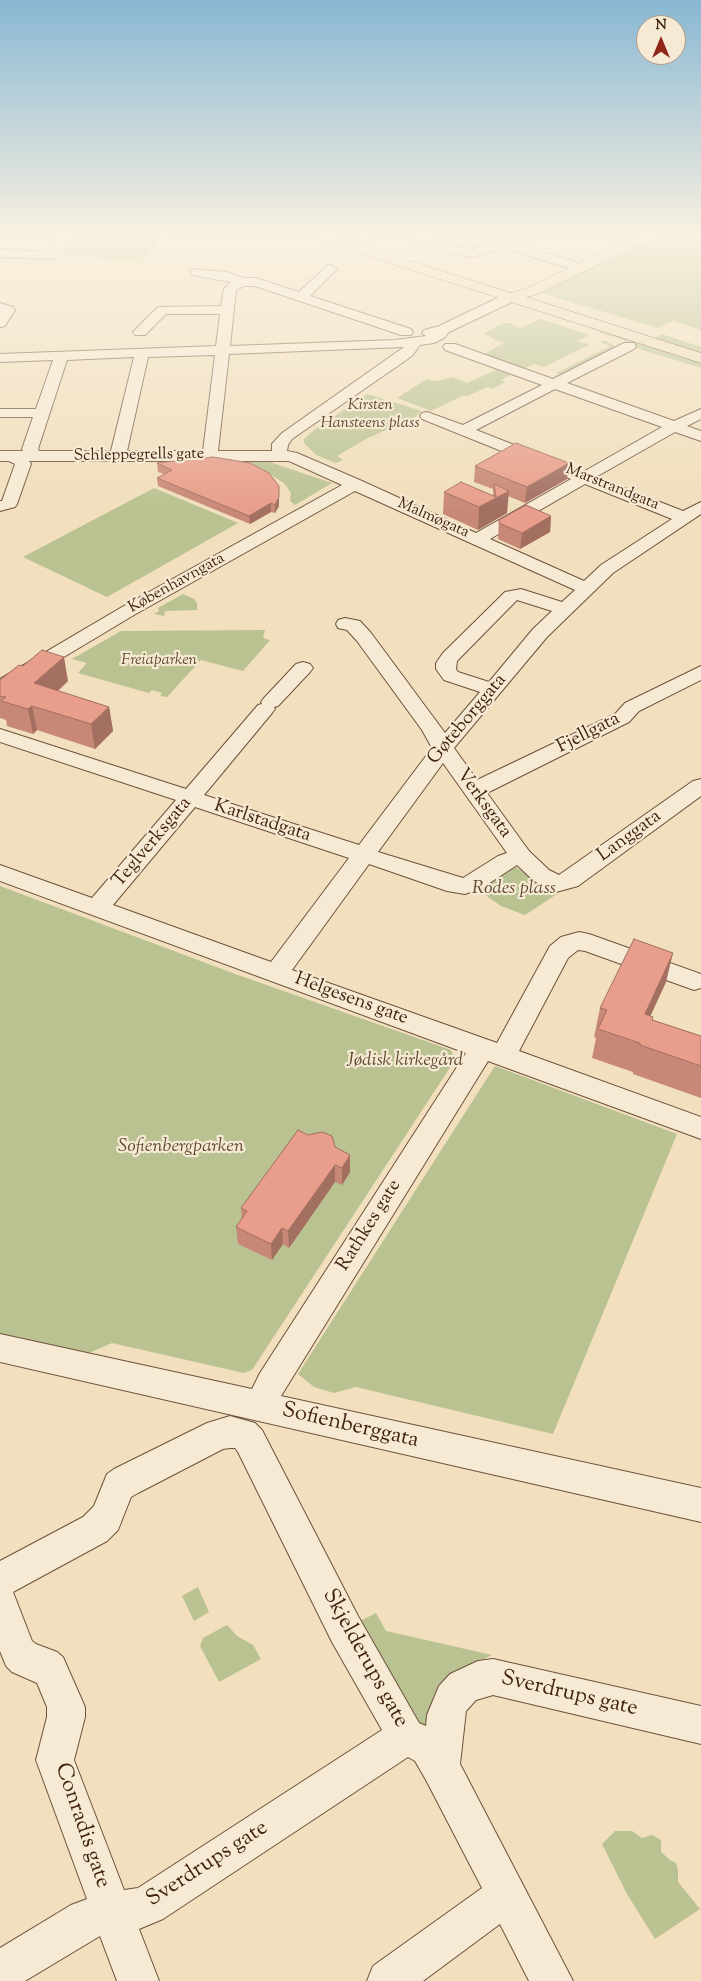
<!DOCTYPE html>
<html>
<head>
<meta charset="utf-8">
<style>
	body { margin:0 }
	#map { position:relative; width:701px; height:1981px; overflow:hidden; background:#f1dfbd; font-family:"Sorts Mill Goudy",serif }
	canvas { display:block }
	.north { position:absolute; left:636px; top:15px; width:50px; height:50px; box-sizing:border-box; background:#f6ead4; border:1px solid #ae9a86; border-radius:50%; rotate:0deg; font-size:14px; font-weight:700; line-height:20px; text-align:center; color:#422212 }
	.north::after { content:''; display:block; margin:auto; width:18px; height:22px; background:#8f2418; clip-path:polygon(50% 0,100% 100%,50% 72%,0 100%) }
</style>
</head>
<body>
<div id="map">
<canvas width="701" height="1981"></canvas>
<div class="north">N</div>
</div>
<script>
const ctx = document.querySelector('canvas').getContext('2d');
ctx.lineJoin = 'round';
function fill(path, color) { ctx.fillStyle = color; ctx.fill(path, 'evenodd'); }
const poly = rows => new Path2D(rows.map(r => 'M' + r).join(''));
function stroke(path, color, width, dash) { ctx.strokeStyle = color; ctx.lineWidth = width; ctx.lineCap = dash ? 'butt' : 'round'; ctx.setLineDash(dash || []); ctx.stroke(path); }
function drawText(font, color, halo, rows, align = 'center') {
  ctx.font = font + ' "Sorts Mill Goudy",serif'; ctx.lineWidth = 4.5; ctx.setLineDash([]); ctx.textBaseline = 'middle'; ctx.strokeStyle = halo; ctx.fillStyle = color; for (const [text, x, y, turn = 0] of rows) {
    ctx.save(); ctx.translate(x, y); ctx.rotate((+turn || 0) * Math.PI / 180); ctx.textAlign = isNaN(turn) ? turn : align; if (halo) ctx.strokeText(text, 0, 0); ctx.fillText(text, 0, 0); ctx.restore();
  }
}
const green = poly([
	[75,234,164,234,141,263,61,254],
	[680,234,701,234,701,330,673,321,658,328,541,293,637,245],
	[541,319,589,335,578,341,589,345,544,367,534,364,524,369,484,354,504,343,493,340,495,339,483,334,503,323,509,323,520,328],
	[600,331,701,362,701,368,633,347,623,340,600,333],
	[662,334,701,347,701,353,654,338],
	[604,340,616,347,561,375,556,373,610,346,600,342],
	[496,370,511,375,501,380,505,382,492,389,487,387,468,396,462,396,431,411,397,398,427,379,437,381,452,377,467,383],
	[367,394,422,411,415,417,366,439,337,456,343,460,336,463,316,455,304,443,304,439,313,431],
	[264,460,332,483,295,505,290,501,291,493,284,483,266,472,179,461],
	[154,488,238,523,107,597,23,557],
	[183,594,194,599,197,603,197,610,165,611,164,616,154,614,159,611,158,608],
	[265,630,263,638,270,640,243,671,201,660,167,697,160,696,162,693,152,690,149,693,78,673,87,663,72,659,121,631],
	[514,866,557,894,525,915,501,906,478,890],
	[0,886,238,975,451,1050,455,1060,252,1370,244,1373,112,1343,89,1353,0,1333],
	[495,1066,677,1134,553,1434,356,1387,334,1393,314,1387,298,1374],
	[198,1587,209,1612,194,1621,182,1596],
	[376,1613,386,1631,492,1655,457,1673,429,1747,345,1629],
	[227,1625,237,1636,253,1645,261,1659,219,1682,200,1646,203,1638],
	[615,1831,632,1831,642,1838,652,1835,661,1840,661,1852,670,1860,676,1863,678,1869,678,1882,700,1909,655,1939,627,1894,602,1844]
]);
const minor = poly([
	[61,234,73,234,56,257,51,259,0,257,0,249,46,252,61,234],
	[363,234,376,234,358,250,350,250,348,247,350,244,363,234],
	[400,234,417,234,464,248,473,249,503,240,576,262,578,265,572,269,503,248,474,257,463,256,402,236,400,234],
	[331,265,337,269,310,296,411,329,413,332,411,335,401,335,255,286,244,286,236,290,230,346,395,340,426,336,422,333,424,330,439,326,506,294,511,293,517,297,516,300,449,332,444,338,434,343,420,345,412,356,292,439,288,445,287,451,297,453,362,481,476,533,571,479,422,419,420,416,422,413,427,412,463,425,542,385,445,350,443,347,445,344,455,344,553,379,624,343,634,343,636,346,634,349,567,383,674,421,701,409,701,419,687,426,701,431,701,441,675,432,596,477,683,511,701,502,701,514,613,573,547,637,454,748,477,780,615,714,625,703,701,666,701,680,639,711,629,722,487,793,529,851,549,870,559,875,693,781,701,779,701,796,578,886,556,892,548,890,533,880,517,865,482,888,465,894,447,891,369,864,292,970,497,1043,550,946,561,937,579,932,589,934,701,974,701,988,694,990,585,951,578,950,568,958,519,1051,701,1117,701,1139,488,1061,281,1396,701,1488,701,1522,0,1362,0,1334,252,1389,260,1373,466,1053,0,881,0,865,92,898,176,800,0,742,0,729,186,789,258,705,262,704,261,702,264,698,296,664,303,662,310,664,313,668,310,672,278,706,274,707,275,709,272,713,204,795,359,845,432,748,422,730,357,641,347,630,338,628,336,624,338,620,345,618,360,621,371,633,445,733,480,692,444,680,436,669,436,663,443,653,505,592,521,589,562,602,575,590,355,491,134,615,7,691,0,693,0,679,122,607,342,485,289,461,29,461,31,464,17,504,15,507,0,511,0,501,2,501,15,464,9,461,0,461,0,451,23,451,22,449,33,417,0,417,0,409,36,409,53,360,0,362,0,354,216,346,220,314,166,314,145,335,135,335,133,332,158,307,221,306,224,289,231,282,192,275,190,272,192,269,227,272,244,278,256,278,299,292,327,266,331,265],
	[404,347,282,433,272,444,272,451,218,451,229,354,404,347],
	[215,355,203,451,127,451,148,357,215,355],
	[134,357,111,451,39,451,38,449,67,360,134,357],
	[555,389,662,427,583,472,476,430,555,389],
	[585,484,672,519,601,565,584,581,490,539,585,484],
	[517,600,552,611,533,629,489,682,458,672,456,669,457,661,517,600],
	[443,763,507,853,498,856,463,878,378,852,443,763],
	[195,807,349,858,271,962,113,905,195,807],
	[0,303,13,307,15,310,5,326,0,327,0,303],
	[230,1416,255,1423,262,1430,358,1616,419,1723,426,1726,427,1715,439,1686,450,1674,478,1661,493,1659,701,1706,701,1744,493,1695,476,1700,466,1711,460,1764,573,1981,529,1981,500,1924,423,1981,367,1981,373,1966,482,1888,426,1780,415,1761,408,1757,163,1919,139,1929,159,1981,117,1981,100,1936,25,1981,0,1981,0,1948,71,1905,87,1899,36,1760,47,1717,47,1707,37,1683,12,1672,6,1666,0,1651,0,1561,83,1517,94,1506,107,1474,114,1469,207,1423,230,1416],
	[230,1448,235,1448,238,1452,332,1642,382,1730,138,1888,124,1890,74,1760,85,1717,85,1707,63,1657,57,1652,36,1644,32,1641,13,1592,107,1541,118,1530,131,1497,138,1493,223,1449,230,1448]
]);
const major = poly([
	[308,234,326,234,511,293,525,289,630,239,650,234,670,234,669,237,640,245,535,295,526,297,701,353,701,363,309,237,308,234]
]);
const wall = poly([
	[157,463,279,486,279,506,275,513,271,512,250,524,158,486,157,478,164,474,158,472],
	[475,466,567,479,525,503,508,496,507,513,478,530,443,514,444,492,493,495,493,489,474,482],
	[551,516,550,532,520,549,498,539,499,520],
	[0,680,68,681,58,691,109,707,113,731,95,749,37,730,33,734,7,726,6,720,0,718],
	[666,982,650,1016,653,1017,653,1020,701,1036,701,1098,633,1074,633,1072,592,1058,596,1038,594,1037,600,1008],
	[335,1147,350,1172,342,1185,335,1182,289,1248,283,1244,272,1260,238,1244,236,1227,242,1219,241,1208]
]);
const shadedWall = poly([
	[569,463,567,479,525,503,527,487],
	[279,486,279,506,275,513,275,505],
	[509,491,507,513,478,530,479,507],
	[271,503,271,512,250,524,249,516],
	[551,516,550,532,520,549,522,533],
	[64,657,68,681,39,708,34,683],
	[32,706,37,730,33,734,28,709],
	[109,707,113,731,95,749,91,724],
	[673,953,666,982,638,1043,645,1014],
	[350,1155,350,1172,342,1185,342,1168],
	[335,1165,335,1182,289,1248,288,1231],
	[282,1228,283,1244,272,1260,271,1244]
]);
const building = poly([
	[516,443,569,463,527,487,475,466,516,443],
	[213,457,250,463,269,473,279,486,279,497,275,505,271,503,249,516,157,478,172,470,157,463,213,457],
	[461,482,496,497,494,484,509,491,479,507,444,492,461,482],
	[526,505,551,516,522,533,499,523,499,520,526,505],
	[42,650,64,657,34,683,109,707,91,724,32,706,28,709,1,701,6,697,0,696,0,680,19,665,23,666,42,650],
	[634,939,673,953,645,1014,653,1017,652,1020,701,1036,701,1066,640,1045,640,1043,598,1029,607,1010,600,1008,634,939],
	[298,1130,308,1135,322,1132,332,1136,335,1147,350,1155,342,1168,335,1165,288,1231,282,1228,271,1244,236,1227,247,1211,241,1208,298,1130]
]);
const farParknames = [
	["Kirsten",370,406],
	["Hansteens plass",370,424],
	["Freiaparken",159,661]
];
const farStreetnames = [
	["Schleppegrells gate",139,456,-1],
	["Marstrandgata",612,488,22],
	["Malmøgata",433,519,24],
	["Københavngata",177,584,-29]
];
const streetNames = [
	["Gøteborggata",468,720,-50],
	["Fjellgata",589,734,-27],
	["Verksgata",483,804,54],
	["Karlstadgata",262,822,18],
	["Langgata",630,837,-36],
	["Teglverksgata",153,843,-50],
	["Helgesens gate",351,1000,20],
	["Rathkes gate",370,1226,-58]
];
const parkNames = [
	["Rodes plass",514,890],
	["Jødisk kirkegård",405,1062],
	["Sofienbergparken",181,1148]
];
const nearStreetnames = [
	["Sofienberggata",350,1427,13],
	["Skjelderups gate",364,1659,61],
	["Sverdrups gate",569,1695,13],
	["Conradis gate",81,1826,71],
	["Sverdrups gate",208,1865,-33]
];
fill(green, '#bac291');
stroke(minor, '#6e513d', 2);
stroke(major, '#422212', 1);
fill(minor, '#f6ead4');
fill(major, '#f1dfbd');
fill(wall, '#c88877');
fill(shadedWall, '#a26f61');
fill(building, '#e89e8a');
stroke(building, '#a26f61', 1);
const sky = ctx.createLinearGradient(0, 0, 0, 511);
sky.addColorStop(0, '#89b7d3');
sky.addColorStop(0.46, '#f9f1e1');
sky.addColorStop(1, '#f9f1e100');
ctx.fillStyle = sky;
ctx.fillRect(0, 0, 701, 511);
drawText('italic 16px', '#604a32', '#f6ead4', farParknames);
drawText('16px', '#422212', '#f6ead4', farStreetnames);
drawText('19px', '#422212', '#f6ead4', streetNames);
drawText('italic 19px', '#604a32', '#f6ead4', parkNames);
drawText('22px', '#422212', '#f6ead4', nearStreetnames);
</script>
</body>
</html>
